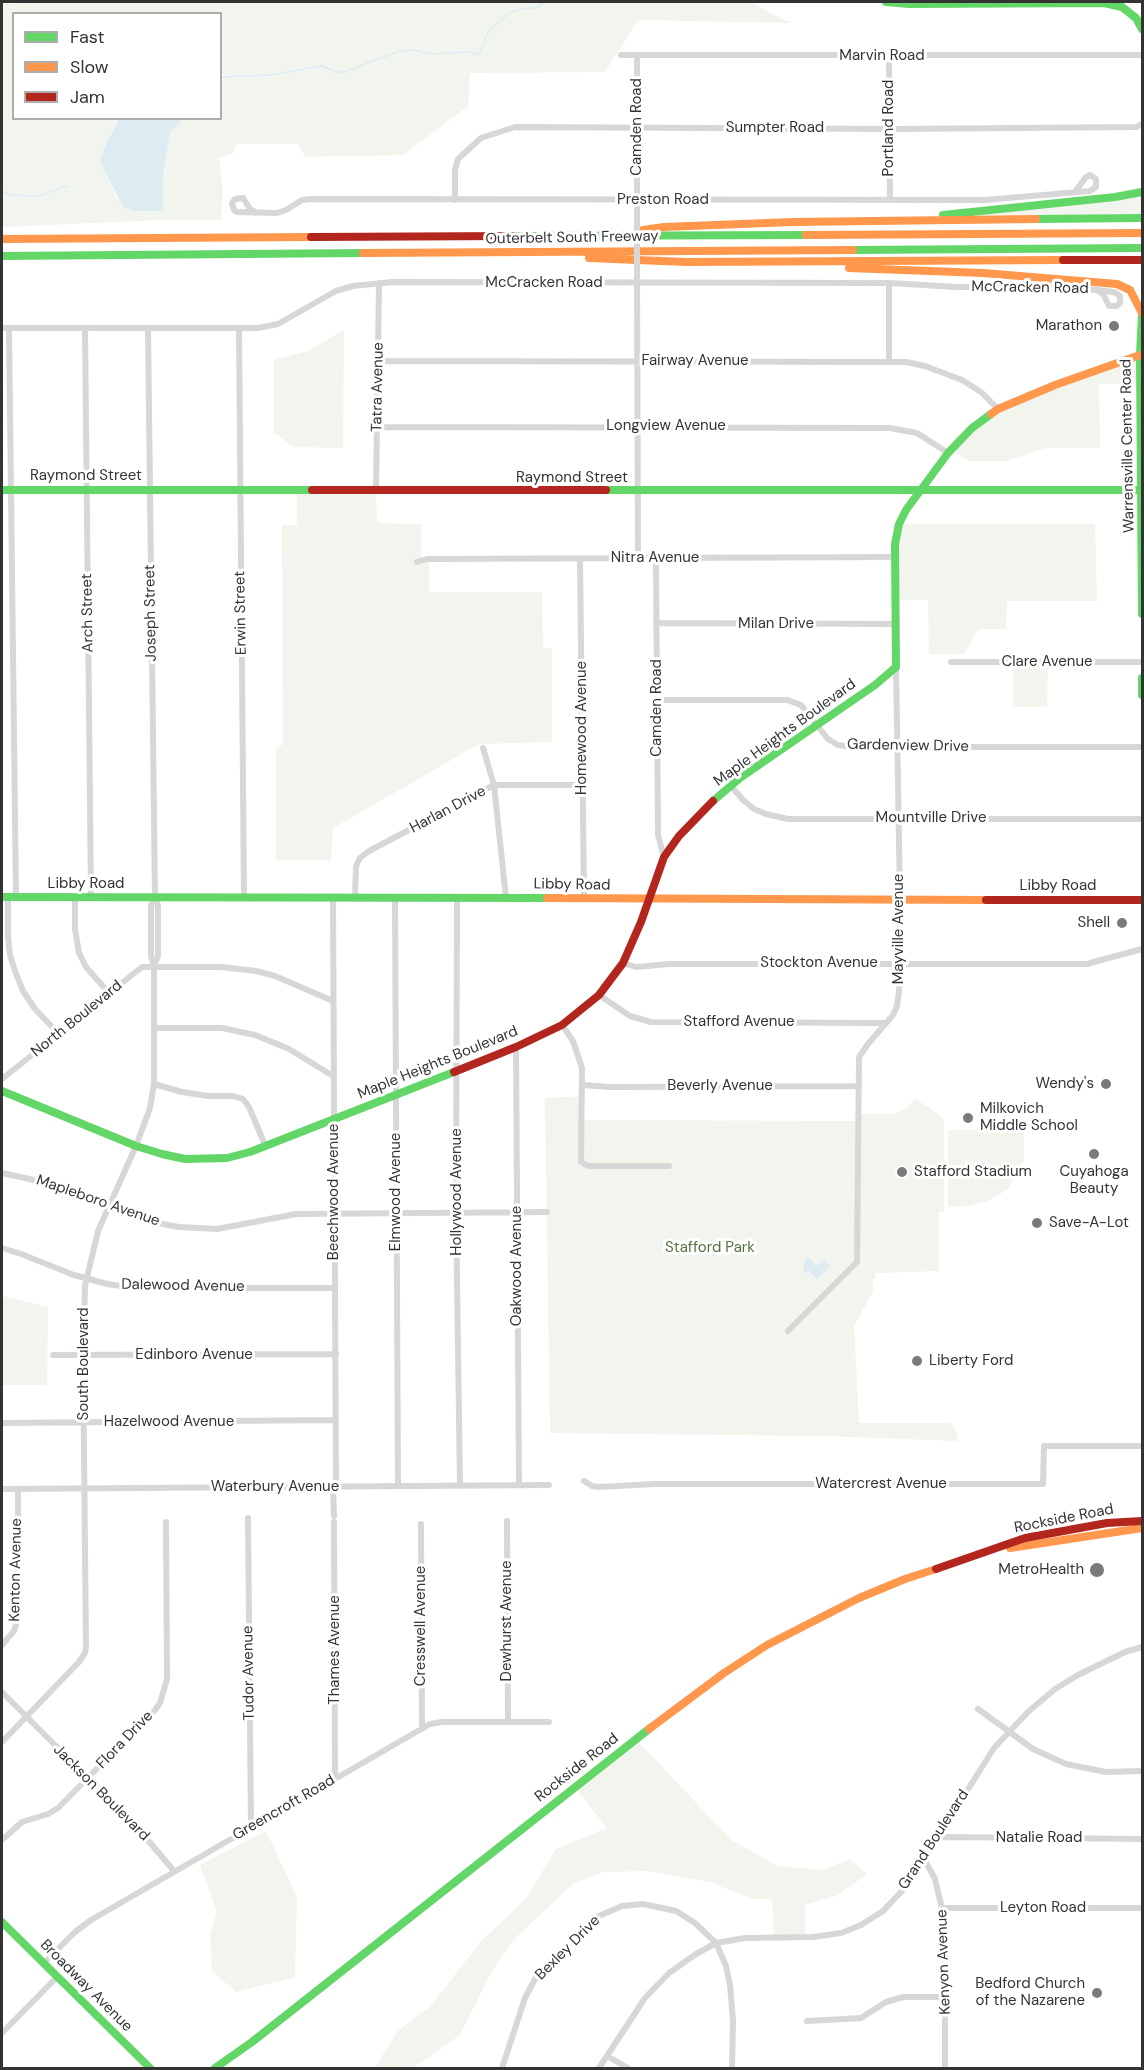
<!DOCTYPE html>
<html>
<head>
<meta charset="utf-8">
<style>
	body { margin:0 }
	#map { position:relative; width:1144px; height:2070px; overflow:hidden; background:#fff; font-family:"DM Sans",sans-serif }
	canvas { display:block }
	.frame { position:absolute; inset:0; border:3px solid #333; pointer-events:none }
	.legend { position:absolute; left:12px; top:12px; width:210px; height:108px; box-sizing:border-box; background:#fff; border:2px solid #adadad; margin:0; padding:8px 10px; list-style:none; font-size:18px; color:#333 }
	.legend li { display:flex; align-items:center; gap:12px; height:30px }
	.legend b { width:30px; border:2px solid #adadad }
</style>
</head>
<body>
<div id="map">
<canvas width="1144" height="2070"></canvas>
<div class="frame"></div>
<ul class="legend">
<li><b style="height:8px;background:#63d668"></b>Fast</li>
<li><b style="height:8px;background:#ff974d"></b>Slow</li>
<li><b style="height:8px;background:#b3261e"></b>Jam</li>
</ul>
</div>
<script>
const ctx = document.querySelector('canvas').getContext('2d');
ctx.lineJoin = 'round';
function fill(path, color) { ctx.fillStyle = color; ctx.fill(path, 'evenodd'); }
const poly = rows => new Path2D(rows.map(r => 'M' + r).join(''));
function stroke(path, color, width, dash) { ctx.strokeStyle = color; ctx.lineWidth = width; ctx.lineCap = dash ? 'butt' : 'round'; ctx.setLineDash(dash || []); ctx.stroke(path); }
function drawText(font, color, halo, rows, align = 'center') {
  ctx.font = font + ' "DM Sans",sans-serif'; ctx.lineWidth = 6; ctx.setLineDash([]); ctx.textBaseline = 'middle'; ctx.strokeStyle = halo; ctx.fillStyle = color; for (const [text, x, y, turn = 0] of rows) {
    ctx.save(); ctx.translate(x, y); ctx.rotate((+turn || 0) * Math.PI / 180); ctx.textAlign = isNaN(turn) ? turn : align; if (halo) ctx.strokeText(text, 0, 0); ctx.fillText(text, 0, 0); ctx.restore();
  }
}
const green = poly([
	[60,2,750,2,791,23,638,20,605,72,470,73,468,106,403,155,306,157,297,144,237,144,232,154,219,158,223,190,221,220,163,220,2,227,2,4],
	[14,14,220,14,221,74,224,74,221,85,220,118,182,119,170,133,163,176,163,211,117,199,105,172,100,161,105,146,119,118,14,118],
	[1142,195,1142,214,967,217],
	[344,330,343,448,293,447,274,432,274,360,308,351],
	[1140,355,1140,383,1099,384,1100,448,1045,448,1006,461,969,461,951,450,998,409],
	[297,491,376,491,377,523,421,524,421,560,429,559,429,592,542,592,543,648,552,648,552,742,479,744,333,828,331,860,276,860,276,749,283,744,282,525,297,525],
	[899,524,1095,524,1097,601,1007,601,1006,629,978,629,964,654,929,654,928,600,895,600],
	[1013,662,1048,662,1047,707,1013,707],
	[584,1096,584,1120,859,1121,860,1114,894,1114,907,1108,915,1099,930,1108,944,1119,944,1212,939,1212,939,1271,876,1273,876,1277,873,1280,873,1292,854,1325,859,1423,950,1423,958,1434,956,1441,825,1436,550,1433,545,1098],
	[1024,1129,1024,1160,1008,1189,988,1201,968,1206,948,1207,948,1132,950,1130],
	[2,1296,48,1307,47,1385,2,1385],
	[636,1739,731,1840,778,1866,823,1870,850,1859,867,1874,838,1895,805,1905,805,1937,774,1936,772,1899,752,1899,710,1882,648,1871,604,1872,573,1884,514,1939,489,1976,460,2035,413,2068,376,2068,375,2067,398,2031,431,2006,481,1941,525,1900,556,1849,607,1828,575,1788],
	[266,1831,297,1897,295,1977,236,1992,212,1971,210,1934,217,1912,200,1865]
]);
const water = poly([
	[119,119,182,119,170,133,163,176,163,211,134,211,123,207,105,172,100,161,105,146],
	[807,1256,817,1266,824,1259,830,1266,817,1279,810,1273,812,1268,806,1274,804,1271,803,1265]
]);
const stream = poly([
	[220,77,271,75,321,66,337,72,344,72,397,52,413,50,431,54,469,52,479,55,488,32,509,13,525,8,534,8,540,6,543,2],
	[2,192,12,195,39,196,67,186]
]);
const street = poly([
	[621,55,1142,55],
	[889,56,890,200],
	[455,200,455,170,458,159,481,138,515,127,894,129,1136,127,1142,124],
	[255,212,250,209,243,198,235,199,232,203,234,210,237,212,277,213,286,210,302,200,311,199,985,200,1090,191,1096,187,1096,179,1090,175,1086,177,1075,192],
	[637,222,637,56],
	[637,266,638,559],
	[889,283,889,361],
	[2,328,258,328,278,324,336,291,353,286,393,282,889,283,957,287,1054,287,1097,290,1114,292,1120,296,1120,303,1117,306,1109,306,1103,294,1097,290],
	[9,328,16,897],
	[85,328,91,898],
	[148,328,155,898,158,905,158,956,154,965],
	[239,328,244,897],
	[379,361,906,362,925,366,962,380,981,392,998,409],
	[378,427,890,428,917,433,948,453],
	[376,491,379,283],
	[580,559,584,898],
	[656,559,658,835,664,857],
	[417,562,427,559,895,557],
	[656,623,895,624],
	[951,662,1142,662],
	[656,700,787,700,801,705,828,739,838,745,851,747,1142,747],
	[483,748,494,785,506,898],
	[731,786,743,800,754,809,766,814,788,819,1142,819],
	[8,897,8,937,10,955,15,971,23,991,35,1009,59,1034],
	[333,897,336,1486],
	[355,897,356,866,360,858,369,851,494,785,582,785],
	[75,898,75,929,79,953,86,967,109,993],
	[395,898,398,1486],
	[457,898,456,1212,460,1485],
	[623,963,636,967,669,964,1088,964],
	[1090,963,1142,949],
	[599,995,630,1016,651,1022,886,1023],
	[562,1025,573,1041,582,1068,581,1162,588,1166,669,1166],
	[154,1028,222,1028,255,1035,289,1049,333,1076],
	[516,1047,519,1485],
	[2,1079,142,967,221,967,256,971,275,976,333,1001],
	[154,1084,182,1092,208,1096,233,1096,243,1099,249,1107,265,1145],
	[582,1085,610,1087,858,1086],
	[2,1173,43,1182,147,1221,179,1227,217,1229,296,1214,547,1212],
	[2,1248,21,1254,74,1275,107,1284,135,1288,335,1288],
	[788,1331,857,1262,859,1057,868,1044,893,1015,897,1006,899,992,900,899,896,667],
	[53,1355,336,1354],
	[2,1423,336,1420],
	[584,1481,592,1486,598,1487,655,1484,1043,1484,1044,1446,1142,1446],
	[333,1486,334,1516],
	[2,1489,549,1485],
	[248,1518,251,1827],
	[507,1521,508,1722],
	[334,1522,335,1778],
	[421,1524,422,1729],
	[2,1645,14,1631,18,1619,18,1489],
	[2,1692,136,1826,174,1871],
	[978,1709,1033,1749,1066,1764,1106,1772,1142,1771],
	[2,1742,78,1663,85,1653,86,1647,83,1355,85,1286,98,1231,136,1146,150,1108,154,1084,154,966,151,956,151,905,155,898],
	[936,1839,944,1837,1142,1839],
	[2,1840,22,1822,48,1814,58,1808,155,1710,160,1703,167,1679,166,1522],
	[924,1859,935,1879,945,1921,945,2068],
	[943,1908,1142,1908],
	[44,1963,75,1932,91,1920,430,1724,442,1722,549,1722],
	[807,2021,861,2018,886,2002,903,1997,946,1997],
	[2,2033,57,1977],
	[607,2056,628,2068],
	[502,2068,525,1998,535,1979,548,1963,599,1916,622,1906,643,1904,676,1911,695,1923,716,1943,726,1966,730,1985,733,2020,732,2068],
	[599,2068,645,1998,669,1973,696,1954,716,1943,745,1938,813,1937,841,1933,861,1925,883,1911,901,1892,924,1859,994,1748,1029,1711,1055,1689,1078,1675,1125,1652,1142,1647]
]);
const fast = poly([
	[886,2,909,4,1104,3,1122,7,1136,18,1142,29],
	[943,215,1115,197,1142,192],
	[1036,219,1142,218],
	[514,236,806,235],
	[853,250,1142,248],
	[2,256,363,253],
	[1142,315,1140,355,1142,614],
	[2,490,312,490],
	[606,490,1142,490],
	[1142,678,1142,695],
	[713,801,740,778,875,685,896,667,895,544,899,524,906,510,948,453,972,428,991,414],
	[2,897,547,898],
	[2,1091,136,1146,162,1154,185,1159,227,1158,250,1152,454,1072],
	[2,1922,150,2068],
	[215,2068,252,2042,649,1729]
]);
const slow = poly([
	[643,230,664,227,793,222,1036,219],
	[806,235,1142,233],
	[2,239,311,237],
	[363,253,853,250],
	[589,258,686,262,1063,260],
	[849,268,983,273,1117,284,1130,290,1142,313],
	[991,414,998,409,1055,385,1140,355],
	[547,898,986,900],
	[1010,1548,1142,1528],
	[649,1729,724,1673,767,1645,859,1598,905,1579,936,1569]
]);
const jam = poly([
	[311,237,514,236],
	[1063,260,1142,260],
	[312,490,606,490],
	[986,900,1142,900],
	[454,1072,516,1047,562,1025,599,995,623,963,641,922,664,857,679,836,713,801],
	[936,1569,1025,1538,1107,1523,1142,1521]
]);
const streetBridge = poly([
	[637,266,637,222]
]);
const markers = [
	[1114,326,6,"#7a7a7a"],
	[1122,923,6,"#7a7a7a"],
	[1106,1084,6,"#7a7a7a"],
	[968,1118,6,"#7a7a7a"],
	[1094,1154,6,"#7a7a7a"],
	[902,1172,6,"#7a7a7a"],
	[1037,1223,6,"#7a7a7a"],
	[917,1361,6,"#7a7a7a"],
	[1097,1570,8,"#7a7a7a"],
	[1097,1993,6,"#7a7a7a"]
];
const streetNames = [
	["Marvin Road",882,56],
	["Camden Road",637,127,-90],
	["Sumpter Road",775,128],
	["Portland Road",889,128,-90],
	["Preston Road",663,200],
	["Outerbelt South Freeway",572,238,-1],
	["McCracken Road",544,283],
	["McCracken Road",1030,288,1],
	["Fairway Avenue",695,361],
	["Tatra Avenue",378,387,-89],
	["Longview Avenue",666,426],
	["Warrensville Center Road",1128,446,-91],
	["Raymond Street",86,476],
	["Raymond Street",572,478],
	["Nitra Avenue",655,558],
	["Arch Street",88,613,-91],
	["Joseph Street",151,613,-91],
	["Erwin Street",241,613,-91],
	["Milan Drive",776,624],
	["Clare Avenue",1047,662],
	["Camden Road",657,708,-90],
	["Homewood Avenue",582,728,-90],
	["Maple Heights Boulevard",785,733,-36],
	["Gardenview Drive",908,746,1],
	["Harlan Drive",448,810,-28],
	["Mountville Drive",931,818],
	["Libby Road",86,884],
	["Libby Road",572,885,1],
	["Libby Road",1058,886],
	["Mayville Avenue",899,929,-90],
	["Stockton Avenue",819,963],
	["North Boulevard",77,1019,-39],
	["Stafford Avenue",739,1022],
	["Maple Heights Boulevard",438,1063,-22],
	["Beverly Avenue",720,1086],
	["Beechwood Avenue",334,1192,-90],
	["Elmwood Avenue",396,1192,-90],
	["Hollywood Avenue",457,1192,-90],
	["Mapleboro Avenue",98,1201,19],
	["Oakwood Avenue",517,1266,-90],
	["Dalewood Avenue",183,1286,1],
	["Edinboro Avenue",194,1355],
	["South Boulevard",84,1364,-90],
	["Hazelwood Avenue",169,1422],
	["Watercrest Avenue",881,1484],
	["Waterbury Avenue",275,1487],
	["Rockside Road",1064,1519,-11],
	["Kenton Avenue",16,1570,-89],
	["Dewhurst Avenue",507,1621,-90],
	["Cresswell Avenue",421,1626,-90],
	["Thames Avenue",335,1650,-90],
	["Tudor Avenue",249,1673,-91],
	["Flora Drive",125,1740,-46],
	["Rockside Road",577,1768,-38],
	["Jackson Boulevard",101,1793,45],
	["Greencroft Road",284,1808,-30],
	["Natalie Road",1039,1838],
	["Grand Boulevard",934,1840,-57],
	["Leyton Road",1043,1908],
	["Bexley Drive",568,1948,-45],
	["Kenyon Avenue",944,1962,-92],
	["Broadway Avenue",86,1986,45]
];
const poiNames = [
	["Marathon",1102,326],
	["Shell",1110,923],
	["Wendy's",1094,1084],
	["Milkovich",980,1109,"left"],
	["Middle School",980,1126,"left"],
	["Stafford Stadium",914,1172,"left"],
	["Cuyahoga",1094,1172,"center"],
	["Beauty",1094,1189,"center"],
	["Save-A-Lot",1049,1223,"left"],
	["Liberty Ford",929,1361,"left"],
	["MetroHealth",1084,1570],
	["Bedford Church",1085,1984],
	["of the Nazarene",1085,2001]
];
const parkNames = [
	["Stafford Park",710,1248]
];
fill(green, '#f1f5ed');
fill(water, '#ddebf3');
stroke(stream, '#ddebf3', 1.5);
stroke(street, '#d7d7d7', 6);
stroke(fast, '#63d668', 8);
stroke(slow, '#ff974d', 8);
stroke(jam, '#b3261e', 8);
stroke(streetBridge, '#d7d7d7', 6);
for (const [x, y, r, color] of markers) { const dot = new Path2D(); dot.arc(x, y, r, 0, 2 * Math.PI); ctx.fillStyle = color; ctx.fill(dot); stroke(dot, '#fff', 2); }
drawText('15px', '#333', '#fff', streetNames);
drawText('15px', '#333', '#fff', poiNames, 'right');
drawText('15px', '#56703f', '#fff', parkNames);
</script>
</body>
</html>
